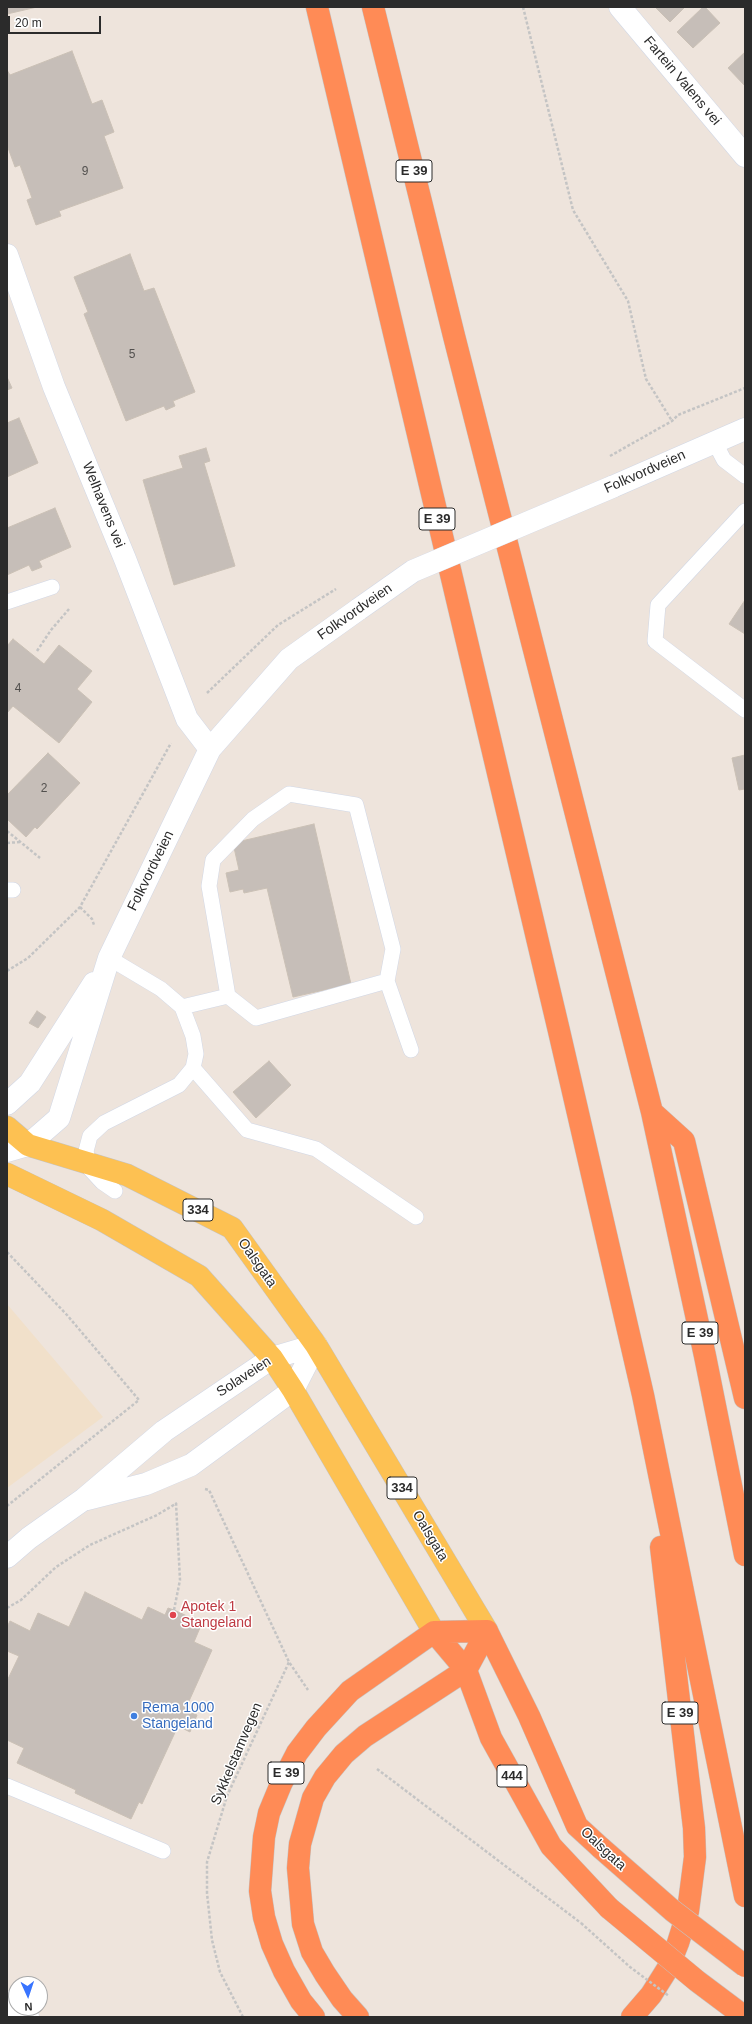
<!DOCTYPE html>
<html>
<head>
<meta charset="utf-8">
<style>
	body { margin:0 }
	#map { position:relative; width:752px; height:2024px; overflow:hidden; background:#eee4dc; font-family:Helvetica,sans-serif }
	canvas { display:block }
	.frame { position:absolute; inset:0; border:8px solid #2b2b2b; pointer-events:none }
	.north { position:absolute; left:8px; top:1976px; width:40px; height:40px; box-sizing:border-box; background:#fff; border:1px solid #aaa; border-radius:50%; rotate:177deg; font-size:11px; font-weight:700; line-height:16px; text-align:center; color:#2b2b2b }
	.north::after { content:''; display:block; margin:auto; width:14px; height:18px; background:#3874ff; clip-path:polygon(50% 0,100% 100%,50% 72%,0 100%) }
	.scale { position:absolute; left:8px; top:16px; width:93px; height:18px; box-sizing:border-box; border:2px solid #2b2b2b; border-top:0; padding-left:5px; font-size:12px; line-height:14px; white-space:nowrap; color:#2b2b2b; -webkit-text-stroke:3px #fff; paint-order:stroke }
</style>
</head>
<body>
<div id="map">
<canvas width="752" height="2024"></canvas>
<div class="frame"></div>
<div class="north">N</div>
<div class="scale">20 m</div>
</div>
<script>
const ctx = document.querySelector('canvas').getContext('2d');
ctx.lineJoin = 'round';
function fill(path, color) { ctx.fillStyle = color; ctx.fill(path, 'evenodd'); }
const poly = rows => new Path2D(rows.map(r => 'M' + r).join(''));
function stroke(path, color, width, dash) { ctx.strokeStyle = color; ctx.lineWidth = width; ctx.lineCap = dash ? 'butt' : 'round'; ctx.setLineDash(dash || []); ctx.stroke(path); }
function drawText(font, color, halo, rows, align = 'center') {
  ctx.font = font + ' Helvetica,sans-serif'; ctx.lineWidth = 3; ctx.setLineDash([]); ctx.textBaseline = 'middle'; ctx.strokeStyle = halo; ctx.fillStyle = color; for (const [text, x, y, turn = 0] of rows) {
    ctx.save(); ctx.translate(x, y); ctx.rotate((+turn || 0) * Math.PI / 180); ctx.textAlign = isNaN(turn) ? turn : align; if (halo) ctx.strokeText(text, 0, 0); ctx.fillText(text, 0, 0); ctx.restore();
  }
}
const education = poly([
	[7,1304,103,1417,7,1488]
]);
const building = poly([
	[7,7,37,7,7,14,7,7],
	[655,7,685,7,670,22,655,7],
	[703,7,705,7,720,23,693,48,677,32,703,7],
	[72,51,92,104,102,100,114,132,104,136,123,188,59,211,61,216,36,225,27,200,32,198,20,165,15,167,7,145,8,135,7,70,10,75,72,51],
	[745,52,745,86,728,68,745,52],
	[130,254,144,291,154,288,195,392,173,401,175,406,166,410,164,406,126,421,84,314,88,312,74,277,130,254],
	[7,377,12,388,7,390,7,377],
	[19,418,38,463,7,477,7,423,19,418],
	[206,448,210,461,204,463,235,566,174,585,143,480,183,468,179,456,206,448],
	[55,508,71,547,39,561,42,567,32,571,29,565,7,575,7,528,55,508],
	[745,600,745,634,729,624,745,600],
	[13,639,44,664,59,645,92,671,77,689,92,702,59,743,13,706,7,713,7,646,13,639],
	[48,753,80,783,37,829,35,827,26,837,7,819,7,795,48,753],
	[745,755,745,789,739,790,732,758,745,755],
	[314,824,351,984,293,997,267,888,244,893,243,889,230,892,226,873,239,870,233,843,314,824],
	[37,1011,46,1017,38,1028,29,1023,37,1011],
	[269,1061,291,1085,256,1118,233,1092,269,1061],
	[85,1592,142,1620,148,1607,165,1615,168,1608,174,1610,202,1623,194,1642,212,1650,185,1710,197,1715,190,1732,178,1726,142,1804,139,1802,131,1819,75,1793,76,1790,17,1763,24,1748,7,1740,7,1681,19,1656,7,1651,7,1627,10,1621,30,1631,38,1613,69,1627,85,1592]
]);
const path = poly([
	[523,7,573,210,628,301,646,379,672,421],
	[610,456,672,421,678,415,745,388],
	[37,651,51,630,69,609],
	[207,693,278,625,336,589],
	[7,831,40,858],
	[7,843,20,842],
	[80,907,92,919,94,925],
	[7,971,28,958,80,907,171,743],
	[7,1252,67,1315,139,1400,7,1506],
	[205,1489,209,1490,289,1662,308,1690],
	[7,1608,21,1600,56,1567,90,1545,157,1515,177,1503],
	[174,1610,180,1580,176,1503],
	[377,1769,581,1923],
	[243,2017,220,1972,212,1940,207,1893,207,1862,227,1796,289,1662]
]);
const lane = poly([
	[714,441,724,460,745,476],
	[745,511,658,605,655,641,745,710],
	[7,602,52,587],
	[289,794,356,805,393,949,387,981,256,1018,228,996,209,886,213,860,253,819,289,794],
	[7,890,13,890],
	[109,958,161,989,182,1007,193,1036,196,1054,193,1068,179,1085,104,1123,90,1136,86,1151,90,1169,102,1182,115,1191],
	[387,981,411,1050],
	[182,1007,228,996],
	[193,1068,247,1130,316,1149,416,1217],
	[7,1786,163,1851]
]);
const street = poly([
	[620,7,745,156],
	[7,255,54,387,125,559,187,719,210,749],
	[612,487,745,429],
	[7,1104,30,1083,94,983],
	[7,1151,28,1145,59,1118,109,958,210,749,289,659,359,609],
	[87,1499,146,1484,191,1465,293,1390,316,1345],
	[7,1557,29,1538,84,1499,164,1431,272,1358,316,1345],
	[7,2002,28,2017]
]);
const primary = poly([
	[7,1127,28,1145,127,1175,232,1228,316,1345,487,1631],
	[7,1174,102,1220,199,1276,272,1358,293,1390,434,1632]
]);
const highway = poly([
	[317,7,559,1031,643,1395,745,1896],
	[373,7,454,336,652,1112,705,1356,745,1555],
	[652,1112,684,1141,745,1398],
	[487,1631,529,1716,577,1826,601,1848],
	[434,1632,466,1670,491,1738,551,1846,609,1908],
	[314,2017,301,2001,284,1971,272,1944,264,1917,260,1891,264,1837,269,1813,281,1784,297,1753,316,1728,350,1691,434,1632,487,1631],
	[358,2017,342,1999,325,1974,312,1952,303,1924,298,1868,300,1844,313,1798,325,1777,344,1754,365,1736,466,1670,487,1631],
	[632,2017,651,1995,668,1968,678,1943,688,1911,695,1857,694,1828,661,1547]
]);
const pathBridge = poly([
	[581,1923,630,1967,669,1996]
]);
const streetBridge = poly([
	[359,609,413,571,612,487]
]);
const highwayBridge = poly([
	[601,1848,673,1911,745,1966],
	[609,1908,697,1981,745,2017]
]);
const markers = [
	[173,1615,4,"#e0444e"],
	[134,1716,4,"#3f7fe0"]
];
const numberNames = [
	["9",85,172],
	["5",132,355],
	["4",18,689],
	["2",44,789]
];
const shields = [
	[414,171,36],
	[437,519,36],
	[198,1210,30],
	[700,1333,36],
	[402,1488,30],
	[680,1713,36],
	[286,1773,36],
	[512,1776,30]
];
const shieldNames = [
	["E 39",414,171],
	["E 39",437,519],
	["334",198,1210],
	["E 39",700,1333],
	["334",402,1488],
	["E 39",680,1713],
	["E 39",286,1773],
	["444",512,1776]
];
const streetNames = [
	["Fartein Valens vei",682,81,50],
	["Folkvordveien",645,472,-24],
	["Welhavens vei",103,505,68],
	["Folkvordveien",355,612,-35],
	["Folkvordveien",151,871,-64],
	["Oalsgata",257,1263,55],
	["Solaveien",244,1377,-33],
	["Oalsgata",430,1536,59],
	["Sykkelstamvegen",237,1754,-67],
	["Oalsgata",603,1849,43]
];
const healthNames = [
	["Apotek 1",181,1607],
	["Stangeland",181,1623]
];
const shopNames = [
	["Rema 1000",142,1708],
	["Stangeland",142,1724]
];
fill(education, '#f1e0ca');
fill(building, '#c6beb8');
stroke(building, '#cac0b5', 1);
stroke(lane, '#d1d7e5', 16);
stroke(street, '#d1d7e5', 23);
stroke(primary, '#c4c4c4', 23);
stroke(highway, '#c4c4c4', 23);
stroke(path, '#c4c4c4', 2.5, [3, 2]);
stroke(lane, '#fff', 15);
stroke(street, '#fff', 22);
stroke(primary, '#fdc152', 22);
stroke(highway, '#ff8b56', 22);
stroke(streetBridge, '#d1d7e5', 23, []);
stroke(highwayBridge, '#c4c4c4', 23, []);
stroke(pathBridge, '#c4c4c4', 2.5, [3, 2]);
stroke(streetBridge, '#fff', 22);
stroke(highwayBridge, '#ff8b56', 22);
for (const [x, y, r, color] of markers) { const dot = new Path2D(); dot.arc(x, y, r, 0, 2 * Math.PI); ctx.fillStyle = color; ctx.fill(dot); stroke(dot, '#fff', 1.5); }
drawText('12px', '#52504e', null, numberNames);
for (const [x, y, w] of shields) { const box = new Path2D(); box.roundRect(x - w / 2, y - 11, w, 22, 3); ctx.fillStyle = '#fff'; ctx.fill(box); stroke(box, '#2b2b2b', 1); }
drawText('bold 13px', '#2b2b2b', null, shieldNames);
drawText('14px', '#2b2b2b', '#fff', streetNames);
drawText('14px', '#be3a42', '#fff', healthNames, 'left');
drawText('14px', '#366cbe', '#fff', shopNames, 'left');
</script>
</body>
</html>
